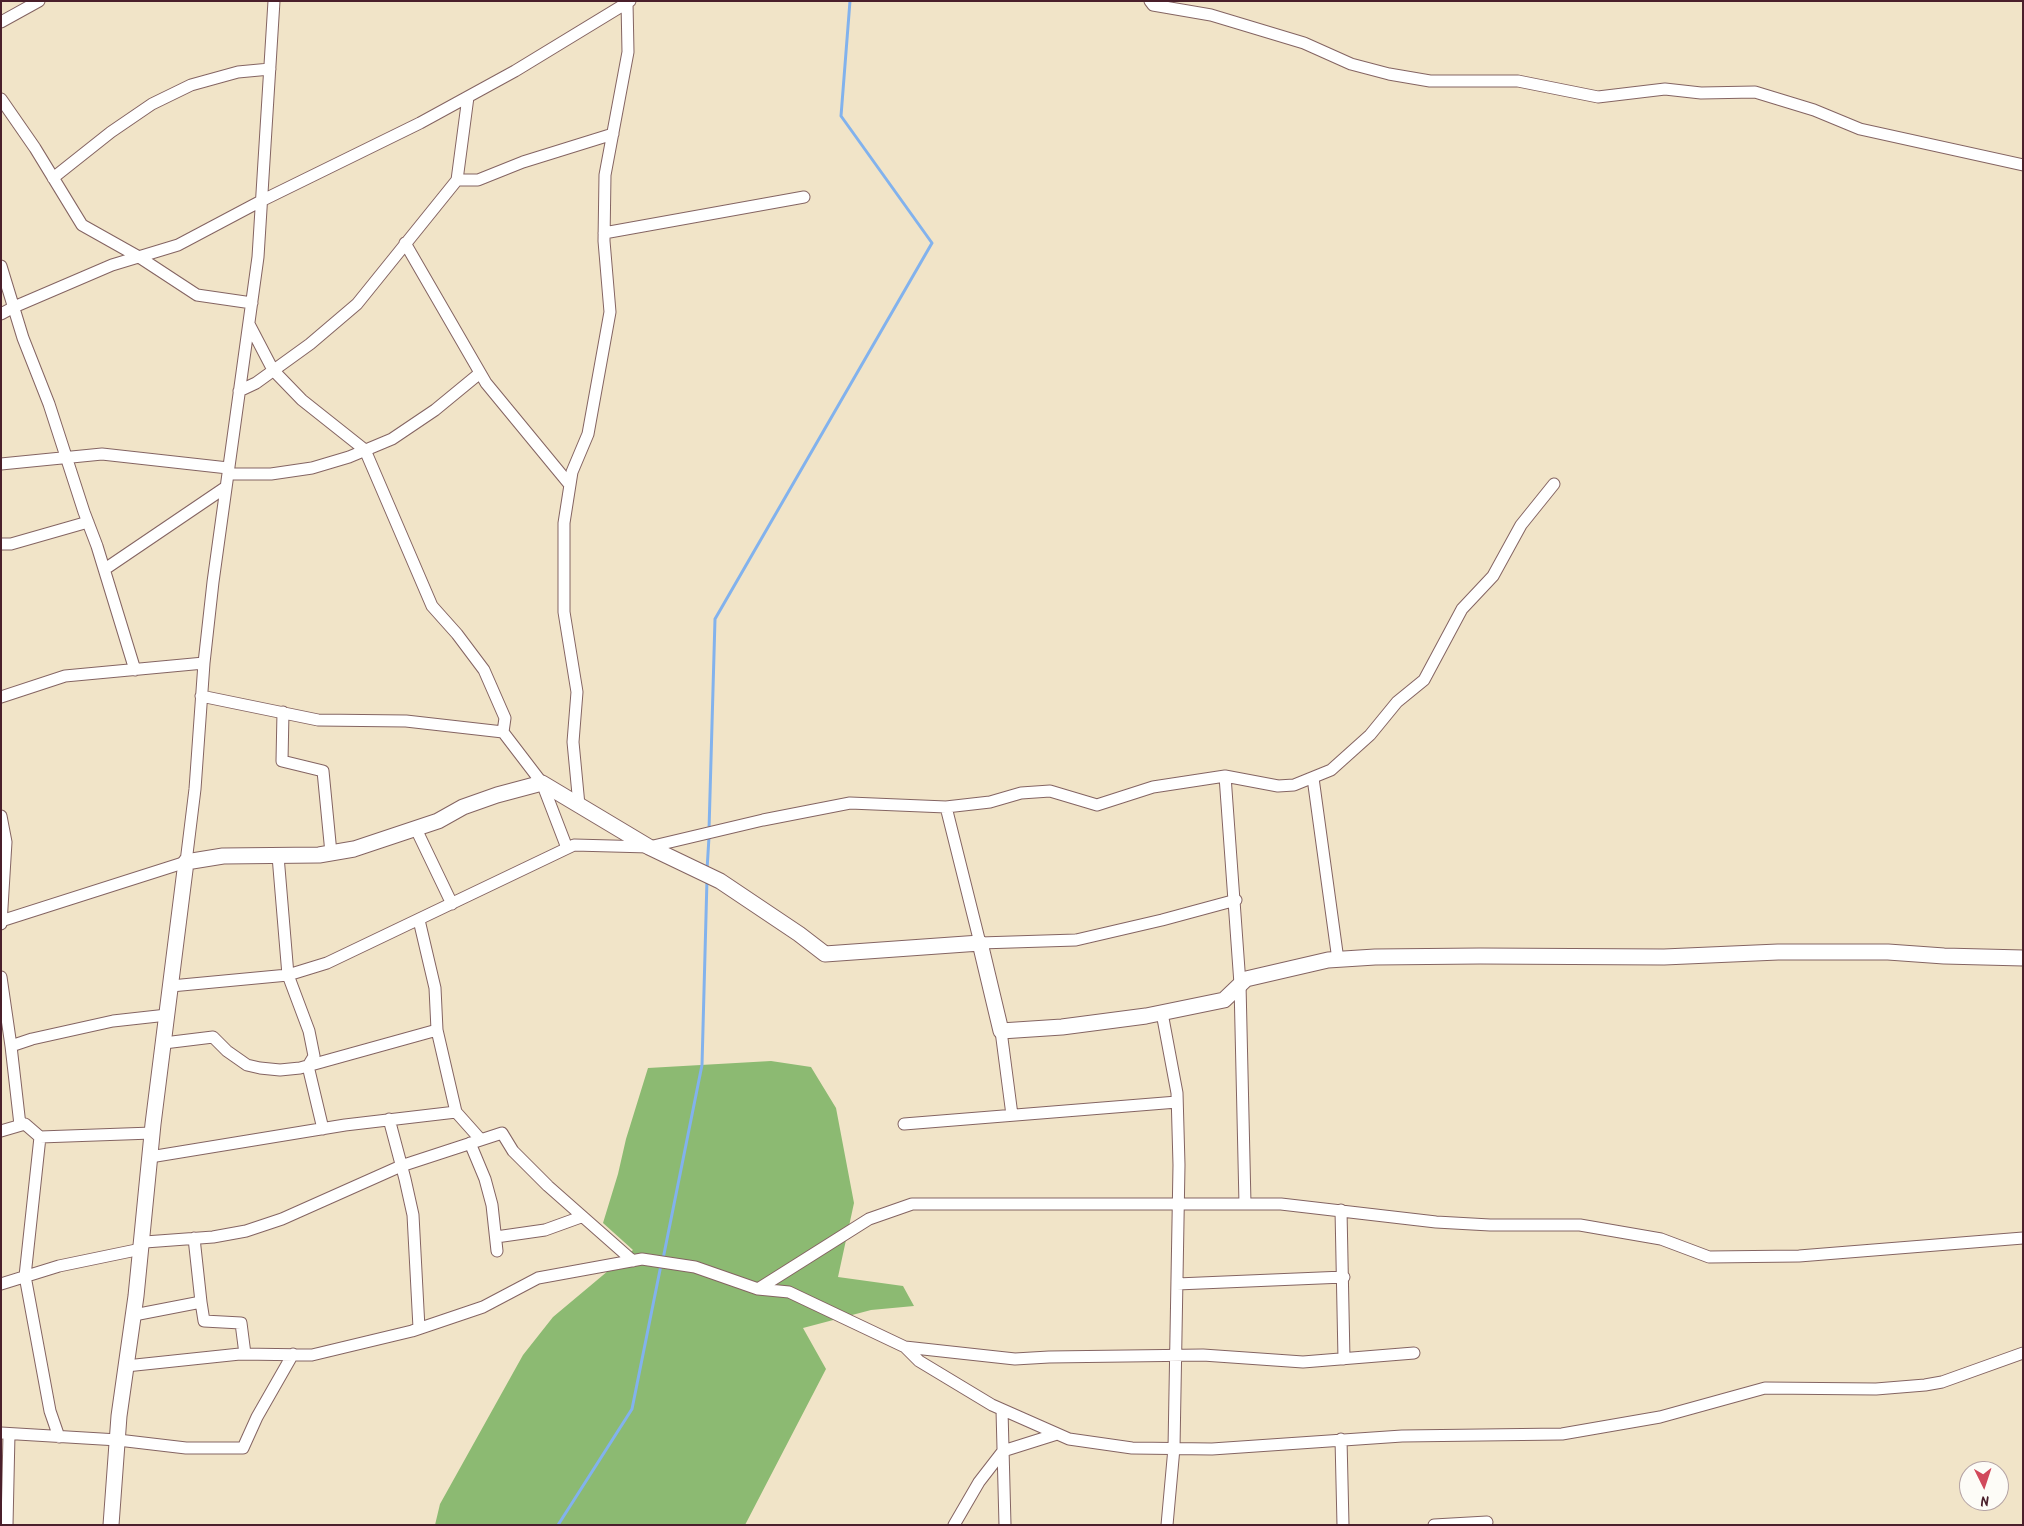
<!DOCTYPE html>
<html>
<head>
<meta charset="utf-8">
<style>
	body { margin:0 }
	#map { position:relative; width:2024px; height:1526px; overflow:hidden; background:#f1e4c8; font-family:Kalam,sans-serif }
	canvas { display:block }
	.frame { position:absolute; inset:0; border:2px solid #4a1f2b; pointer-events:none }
	.north { position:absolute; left:1959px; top:1461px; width:50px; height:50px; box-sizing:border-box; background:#fdfcf7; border:1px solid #b5a4a5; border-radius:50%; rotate:176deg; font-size:14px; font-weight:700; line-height:20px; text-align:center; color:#4a1f2b }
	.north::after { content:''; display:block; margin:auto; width:18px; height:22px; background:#d1495b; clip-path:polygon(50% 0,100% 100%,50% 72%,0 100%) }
</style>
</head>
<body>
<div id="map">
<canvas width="2024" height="1526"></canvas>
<div class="frame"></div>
<div class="north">N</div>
</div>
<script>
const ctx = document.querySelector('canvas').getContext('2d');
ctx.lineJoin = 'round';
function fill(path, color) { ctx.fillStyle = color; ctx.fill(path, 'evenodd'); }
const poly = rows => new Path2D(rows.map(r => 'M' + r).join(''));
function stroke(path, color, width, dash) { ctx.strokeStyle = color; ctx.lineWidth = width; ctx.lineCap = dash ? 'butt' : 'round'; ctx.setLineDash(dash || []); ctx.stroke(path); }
const forest = poly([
	[771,1061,811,1067,836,1108,854,1203,838,1277,903,1286,914,1306,871,1310,803,1328,826,1369,745,1525,435,1525,440,1504,523,1355,553,1317,633,1250,603,1223,618,1174,626,1139,648,1068]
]);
const stream = poly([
	[709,830,715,619,932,243,841,116,850,1],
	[707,870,709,837],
	[663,1259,702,1065,707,879],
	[558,1525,632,1409,661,1265]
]);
const street = poly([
	[1150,1,1153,5,1211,15,1304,43,1351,64,1389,74,1430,81,1518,81,1598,97,1665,89,1701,93,1755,92,1814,110,1860,129,2023,165],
	[1,22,39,1],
	[1,99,35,148,82,225,139,257,197,295,252,303],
	[53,178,111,132,152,104,191,85,238,72,270,69],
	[457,180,478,180,523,162,613,134],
	[604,233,804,197],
	[405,243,486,383,570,485],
	[1,266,23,338,49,404,84,512,97,546,135,670],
	[1,314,14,307,112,265,178,245,261,201,420,123,515,71,630,1],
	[249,324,273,370,302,400,365,450,432,606,457,634,484,670,505,718,503,732],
	[239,391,256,383,310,344,357,304,457,180,468,97],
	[1,464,102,454,228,468],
	[228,474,271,474,312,468,349,457,392,439,435,410,480,373],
	[1,544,11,544,88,522],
	[105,569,226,487],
	[201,696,318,720,406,721,503,732,542,783,567,848],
	[1,697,65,676,204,663],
	[283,712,282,761,323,771,331,853],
	[1225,776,1240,984,1245,1204],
	[1313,778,1338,960],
	[579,805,573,742,577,692,564,612,564,523,572,472,588,434,610,312,604,241,605,175,628,52,627,2],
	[946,807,980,943,1076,940,1162,920,1236,900],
	[1,816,6,842,1,924],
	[416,829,452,904],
	[278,856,288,975,309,1031,314,1056,308,1066,323,1129],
	[419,920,435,988,437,1030,456,1112,481,1140],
	[1,921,186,862,195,789,204,663,213,582,258,257,274,1],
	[1,977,11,1046,20,1125],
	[171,986,288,975,327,963,574,845,649,847,763,820,850,803,946,807,990,802,1021,793,1050,791,1097,805,1153,787,1225,776,1278,786,1294,785,1331,770,1370,735,1397,702,1424,680,1462,609,1493,576,1521,525,1554,484],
	[1162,1013,1177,1093,1179,1165,1174,1448,1167,1525],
	[1001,1031,1012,1115],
	[164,1043,213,1037,227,1051,247,1065,260,1068,280,1070,300,1068,437,1030],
	[11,1046,32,1039,113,1021,167,1015],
	[389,1119,405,1179,413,1215,419,1328],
	[904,1124,1177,1102],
	[1,1131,25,1124,40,1137,152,1133],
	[40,1137,25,1276,50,1411,59,1437],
	[470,1143,485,1179,492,1205,497,1251],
	[150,1157,345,1125,456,1112],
	[1341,1210,1344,1359],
	[496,1237,545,1230,581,1217],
	[1,1284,59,1266,141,1249,145,1242,213,1237,246,1231,282,1219,401,1166,502,1133,513,1151,548,1186,633,1261],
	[1177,1284,1344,1277],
	[758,1289,869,1219,912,1204,1281,1204,1436,1222,1490,1225,1580,1225,1661,1239,1709,1257,1799,1256,2023,1238],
	[201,1302,204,1321,241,1323,245,1354],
	[134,1315,201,1302,194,1238],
	[905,1347,919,1361,992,1405,1069,1439,1132,1448,1212,1449,1402,1436,1562,1434,1660,1417,1765,1388,1876,1389,1925,1385,1942,1382,2023,1353],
	[126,1366,240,1354,312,1355,412,1331,483,1307,538,1278,642,1259,695,1267,758,1289,789,1292,905,1347,1015,1359,1049,1357,1203,1355,1303,1362,1414,1353],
	[1002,1410,1005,1525],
	[1,1433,118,1440,186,1448,243,1448,257,1417,293,1354],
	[1341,1439,1343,1525],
	[7,1525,9,1434],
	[954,1525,979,1482,1003,1451,1057,1434],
	[1434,1525,1487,1522]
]);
const secondary = poly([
	[111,1525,119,1416,136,1296,153,1124,186,862,223,856,319,855,354,849,438,821,463,807,497,795,542,783,649,847,720,881,799,934,825,954,980,943,1001,1031,1062,1027,1146,1016,1224,1000,1246,979,1328,960,1375,957,1480,956,1664,957,1778,952,1888,952,1944,956,2023,958]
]);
fill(forest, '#8cba72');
stroke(stream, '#82b2ed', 3);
stroke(street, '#846462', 13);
stroke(secondary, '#846462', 17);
stroke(street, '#fff', 11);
stroke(secondary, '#fff', 15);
</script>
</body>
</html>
